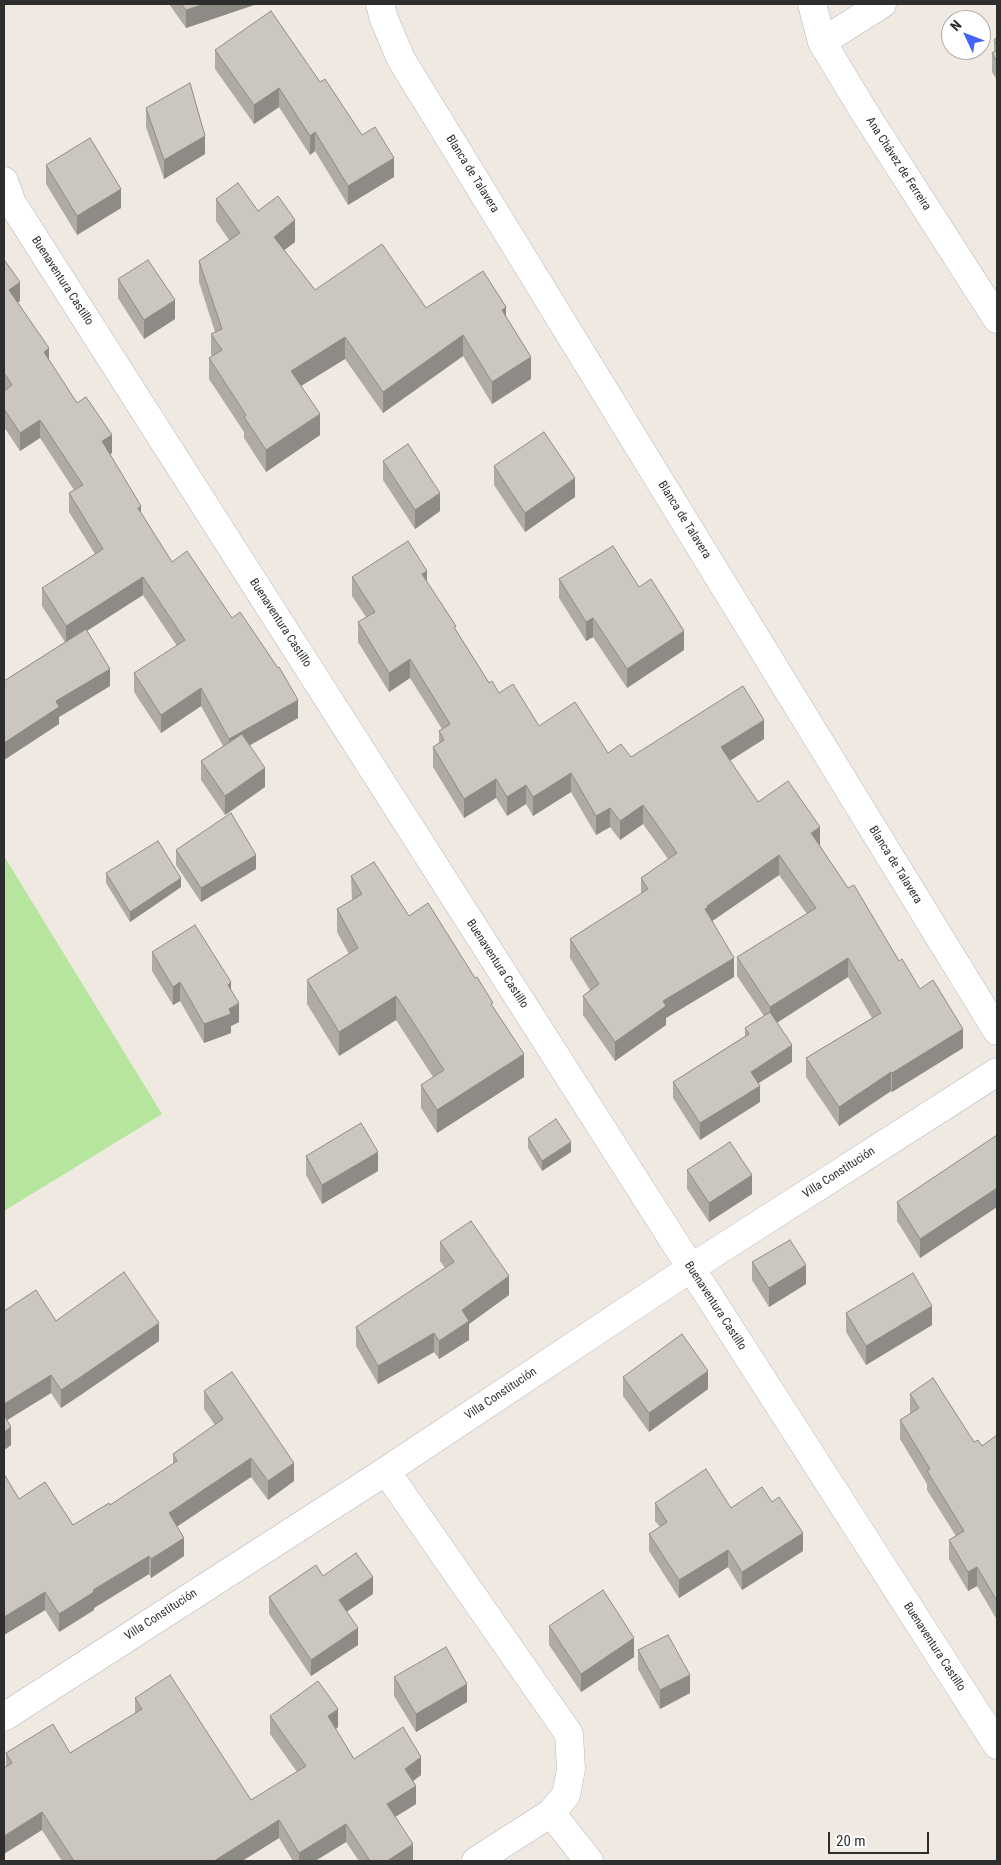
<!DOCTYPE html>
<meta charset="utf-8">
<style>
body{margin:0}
#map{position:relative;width:1001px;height:1865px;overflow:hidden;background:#efe9e1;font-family:"Roboto Condensed",sans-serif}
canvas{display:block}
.frame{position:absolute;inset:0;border:5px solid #2e2e2e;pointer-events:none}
.north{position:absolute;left:941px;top:10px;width:50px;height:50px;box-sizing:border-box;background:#fff;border:1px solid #ababab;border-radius:50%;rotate:313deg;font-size:14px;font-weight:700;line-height:20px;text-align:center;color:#2e2e2e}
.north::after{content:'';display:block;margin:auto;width:18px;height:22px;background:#4264fb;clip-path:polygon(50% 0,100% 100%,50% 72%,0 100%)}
.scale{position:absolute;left:828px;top:1832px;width:101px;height:22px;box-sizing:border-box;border:2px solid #2e2e2e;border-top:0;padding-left:6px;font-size:15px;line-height:18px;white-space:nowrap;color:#2e2e2e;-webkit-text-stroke:4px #fff;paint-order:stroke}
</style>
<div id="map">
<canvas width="1001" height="1865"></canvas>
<div class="frame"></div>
<div class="north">N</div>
<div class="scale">20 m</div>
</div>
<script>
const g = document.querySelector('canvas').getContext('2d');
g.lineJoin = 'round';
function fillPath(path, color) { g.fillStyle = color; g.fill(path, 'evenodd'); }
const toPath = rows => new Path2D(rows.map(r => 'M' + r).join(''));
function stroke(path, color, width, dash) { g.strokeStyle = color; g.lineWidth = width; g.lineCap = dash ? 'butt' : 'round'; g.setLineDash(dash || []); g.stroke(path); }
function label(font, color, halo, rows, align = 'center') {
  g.font = font + ' "Roboto Condensed",sans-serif'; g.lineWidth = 4; g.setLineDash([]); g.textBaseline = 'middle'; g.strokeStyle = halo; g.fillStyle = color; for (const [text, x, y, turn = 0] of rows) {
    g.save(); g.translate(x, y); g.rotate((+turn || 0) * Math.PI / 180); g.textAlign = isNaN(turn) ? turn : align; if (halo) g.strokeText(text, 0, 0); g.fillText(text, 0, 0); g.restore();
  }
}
fillPath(toPath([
 [4,856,162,1114,4,1211]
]), '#b6e59e');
const street = toPath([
 [380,4,384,19,401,59,997,1031],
 [812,4,822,42,863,110,997,319],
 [822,42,882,4],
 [4,181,12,203,691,1268,997,1745],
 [386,1471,569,1734,571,1769,566,1795,551,1813,589,1861],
 [4,1717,386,1471,691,1268,997,1072],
 [476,1861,551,1813]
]);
stroke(street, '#b4b7c1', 29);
stroke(street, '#fff', 28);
fillPath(toPath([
 [169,4,254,4,254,5,186,28],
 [997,37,997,80,992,72,992,53,994,52,994,40],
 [215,50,320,82,394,177,348,205,315,151,310,155,279,107,254,124,215,69],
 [146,108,205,154,164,179,146,127],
 [46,165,121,208,77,235,46,184],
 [216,199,258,211,295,242,284,250,315,290,426,308,506,317,531,379,492,404,463,356,383,413,345,359,301,386,320,435,266,472,244,438,244,432,209,379,209,358,212,356,211,355,211,334,215,332,199,282,199,261,229,240,216,221],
 [4,261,20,301,18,302,49,360,77,403,112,453,110,454,141,514,172,562,298,718,250,745,265,787,225,815,201,780,201,761,223,746,201,706,161,733,134,692,134,673,177,646,143,595,87,631,110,686,59,717,59,724,4,760,4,681,65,642,42,606,42,588,95,554,69,512,69,493,74,490,40,438,20,451,4,427],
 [118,279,175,319,144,339,118,298],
 [383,461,440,511,415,529,383,480],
 [494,466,575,497,525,532,494,485],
 [352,577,427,582,456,630,489,683,499,693,539,726,608,753,631,757,764,739,730,761,758,802,820,846,848,888,899,961,963,1048,892,1092,891,1091,839,1126,806,1077,806,1058,872,1018,848,977,777,1023,792,1062,758,1083,760,1102,700,1140,673,1098,673,1082,745,1036,745,1028,764,1016,737,976,737,957,807,914,779,875,712,921,734,977,666,1018,666,1025,615,1061,583,1015,583,996,590,990,570,958,570,939,641,894,641,878,668,859,643,824,620,840,610,827,596,835,571,792,533,816,526,804,507,816,496,798,464,818,433,767,433,747,439,744,439,731,442,729,410,678,389,692,358,642,358,622,366,617,352,596],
 [559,579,639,587,684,650,627,688,593,637,586,641,559,598],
 [176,850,256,869,201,902,176,865],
 [106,873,181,887,130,922,106,883],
 [351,876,409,916,493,1007,524,1077,437,1133,421,1108,421,1085,433,1077,396,1020,339,1056,307,1004,307,980,349,954,337,932,337,909,352,900],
 [152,952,231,990,239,1022,231,1026,231,1033,204,1043,180,1001,173,1005,152,971],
 [997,1135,997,1207,920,1258,897,1221,897,1202],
 [528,1138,571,1152,542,1171,528,1148],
 [306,1156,378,1171,322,1204,306,1175],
 [687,1170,752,1194,709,1222,687,1189],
 [440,1242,509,1295,469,1324,469,1340,439,1359,434,1352,378,1384,356,1346,356,1327,445,1268,440,1261],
 [752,1262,806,1284,769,1307,752,1280],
 [4,1311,56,1321,159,1341,82,1394,61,1408,51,1393,7,1420,11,1445,4,1450],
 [846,1313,932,1325,866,1365,846,1332],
 [623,1377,708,1389,649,1432,623,1396],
 [204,1391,294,1481,268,1500,251,1477,177,1526,184,1556,151,1578,149,1574,94,1608,94,1610,59,1632,45,1610,4,1635,4,1474,19,1499,73,1525,110,1505,173,1464,173,1454,215,1425,204,1409],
 [910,1394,974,1442,982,1446,997,1435,997,1620,977,1586,968,1591,949,1559,949,1540,956,1536,927,1490,927,1484,900,1439,900,1420,910,1414],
 [655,1503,731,1508,803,1551,742,1590,728,1567,679,1598,649,1551,649,1534,660,1527,655,1521],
 [323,1576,373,1594,347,1611,358,1645,311,1676,269,1614,269,1597],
 [549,1626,634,1657,581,1692,549,1645],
 [638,1650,690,1693,660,1709,638,1669],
 [394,1677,467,1702,416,1732,394,1696],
 [135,1698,251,1800,297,1772,270,1734,270,1716,338,1727,336,1729,354,1759,421,1775,413,1781,416,1804,395,1817,413,1861,359,1861,346,1842,315,1861,293,1861,279,1838,242,1861,62,1861,42,1830,6,1767,6,1753,70,1753,135,1714]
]), '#afaba4');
fillPath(toPath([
 [205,4,254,4,254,5,186,28,186,10],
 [279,88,279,107,254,124,254,105],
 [315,132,315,151,310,155,310,136],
 [205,136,205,154,164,179,164,160],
 [394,158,394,177,348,205,348,186],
 [121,189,121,208,77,235,77,216],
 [295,220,295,242,274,258,274,237],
 [20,282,20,301,9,308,9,290],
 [175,300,175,319,144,339,144,320],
 [506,307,506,329,502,310],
 [463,335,463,356,383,413,383,392],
 [345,337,345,359,291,392,291,371],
 [49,348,49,366,44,352],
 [531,357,531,379,492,404,492,382],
 [320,414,320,435,266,472,266,450],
 [40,420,40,438,20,451,20,433],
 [112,435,112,453,102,459,102,441],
 [575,478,575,497,525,532,525,513],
 [440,493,440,511,415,529,415,510],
 [141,506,141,524,138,508],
 [427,571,427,590,422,574],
 [143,577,143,595,66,644,66,626],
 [593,618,593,637,586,641,586,622],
 [684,631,684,650,627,688,627,669],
 [410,659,410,678,389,692,389,673],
 [110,669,110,686,59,717,59,724,4,760,4,743,56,701],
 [201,688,201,706,161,733,161,715],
 [298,700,298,718,229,757,229,739],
 [764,720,764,739,721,766,721,747],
 [265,768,265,787,225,815,225,796],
 [571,773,571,792,533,816,533,797],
 [496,779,496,798,464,818,464,799],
 [526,785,526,804,507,816,507,797],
 [643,805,643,824,620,840,620,821],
 [610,808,610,827,596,835,596,816],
 [820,827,820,846,811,833],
 [256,855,256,869,201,902,201,888],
 [779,855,779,875,708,924,705,909,707,906],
 [181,878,181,887,130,922,130,912],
 [734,958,734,977,666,1018,666,1025,615,1061,615,1042,663,1001],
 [848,958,848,977,770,1027,770,1007],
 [180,982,180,1001,173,1005,173,987],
 [231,982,231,1001,228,985],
 [396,996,396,1020,339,1056,339,1032],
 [239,1003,239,1022,231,1026,231,1033,204,1043,204,1024],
 [963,1029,963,1048,892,1092,892,1073],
 [792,1045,792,1062,751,1088,751,1072],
 [524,1054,524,1077,437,1133,437,1110],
 [891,1072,891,1091,839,1126,839,1107],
 [760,1086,760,1102,700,1140,700,1123],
 [571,1142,571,1152,542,1171,542,1161],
 [378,1152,378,1171,322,1204,322,1185],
 [752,1175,752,1194,709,1222,709,1203],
 [997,1188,997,1207,920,1258,920,1239],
 [806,1265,806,1284,769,1307,769,1288],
 [509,1276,509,1295,469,1324,469,1340,439,1359,439,1341,462,1310],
 [932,1306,932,1325,866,1365,866,1346],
 [159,1323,159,1341,82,1394,61,1408,61,1390],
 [434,1333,434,1352,378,1384,378,1366],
 [708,1371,708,1389,649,1432,649,1413],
 [51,1375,51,1393,4,1422,4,1404],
 [11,1427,11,1445,4,1450,4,1432],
 [251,1458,251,1477,169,1532,169,1513],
 [294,1463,294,1481,268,1500,268,1481],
 [803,1533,803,1551,742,1590,742,1572],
 [184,1538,184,1556,151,1578,151,1559],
 [728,1550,728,1567,679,1598,679,1580],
 [149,1556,149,1574,94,1608,94,1610,59,1632,59,1614,93,1590],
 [977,1567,977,1586,968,1591,968,1572],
 [373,1577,373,1594,339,1617,339,1600],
 [45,1592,45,1610,4,1635,4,1617],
 [358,1628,358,1645,311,1676,311,1660],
 [634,1638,634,1657,581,1692,581,1674],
 [690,1675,690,1693,660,1709,660,1690],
 [467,1684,467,1702,416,1732,416,1714],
 [338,1709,338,1727,328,1734,328,1716],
 [421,1757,421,1775,405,1787,405,1769],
 [416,1786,416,1804,387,1822,387,1804],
 [42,1812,42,1830,4,1854,4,1836],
 [279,1820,279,1838,242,1861,214,1861],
 [346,1824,346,1842,315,1861,299,1861,299,1853],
 [413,1844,413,1861,387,1861]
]), '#8e8b86');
const building = toPath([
 [181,4,205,4,186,10,181,4],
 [271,11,320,82,325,79,362,135,375,127,394,158,348,186,315,132,310,136,279,88,254,105,215,50,271,11],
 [997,37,997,45,994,40,997,37],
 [997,50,997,62,992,53,997,50],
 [190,83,205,136,164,160,146,108,190,83],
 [90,138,121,189,77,216,46,165,90,138],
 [238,183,258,211,278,196,295,220,274,237,315,290,382,244,426,308,483,271,506,307,502,310,531,357,492,382,463,335,383,392,345,337,291,371,320,414,266,450,244,417,246,415,209,358,222,350,211,334,222,329,199,261,240,233,216,199,238,183],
 [148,260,175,300,144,320,118,279,148,260],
 [4,261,5,261,20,282,9,290,49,348,44,352,77,403,86,397,112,435,102,441,141,506,138,508,172,562,187,551,232,618,240,612,278,668,279,667,298,700,229,739,201,688,161,715,134,673,185,640,143,577,66,626,42,588,103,549,69,493,83,485,40,420,20,433,4,409,4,391,12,385,4,373,4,261],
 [544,432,575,478,525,513,494,466,544,432],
 [408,444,440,493,415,510,383,461,408,444],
 [408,541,427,571,422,574,456,626,454,627,489,683,492,681,499,693,513,684,539,726,575,702,608,753,621,744,631,757,743,686,764,720,721,747,758,802,788,781,820,827,811,833,848,888,854,885,899,961,902,959,920,989,933,980,963,1029,892,1073,891,1072,839,1107,806,1058,881,1013,848,958,770,1007,737,957,816,908,779,855,707,906,708,907,705,909,734,958,663,1001,666,1006,615,1042,583,996,599,984,570,939,648,889,641,878,677,853,643,805,620,821,610,808,596,816,571,773,533,797,526,785,507,797,496,779,464,799,433,747,444,740,439,731,450,724,410,659,389,673,358,622,375,612,352,577,408,541],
 [613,546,639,587,651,579,684,631,627,669,593,618,586,622,559,579,613,546],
 [86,629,110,669,56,701,59,707,4,743,4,681,86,629],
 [242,734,265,768,225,796,201,761,242,734],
 [231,813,256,855,201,888,176,850,231,813],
 [158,841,181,878,130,912,106,873,158,841],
 [374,862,409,916,428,903,475,978,477,977,493,1003,491,1004,524,1054,437,1110,421,1085,444,1070,396,996,339,1032,307,980,358,948,337,909,362,894,351,876,374,862],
 [195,925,231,982,228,985,239,1003,229,1009,231,1014,204,1024,180,982,173,987,152,952,195,925],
 [770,1012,792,1045,751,1072,760,1086,700,1123,673,1082,749,1034,745,1028,770,1012],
 [556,1119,571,1142,542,1161,528,1138,556,1119],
 [361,1123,378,1152,322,1185,306,1156,361,1123],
 [997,1135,997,1188,920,1239,897,1202,997,1135],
 [730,1142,752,1175,709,1203,687,1170,730,1142],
 [471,1221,509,1276,462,1310,469,1321,439,1341,434,1333,378,1366,356,1327,454,1262,440,1242,471,1221],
 [790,1240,806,1265,769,1288,752,1262,790,1240],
 [124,1272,159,1323,82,1376,61,1390,51,1375,4,1404,4,1311,36,1290,56,1321,124,1272],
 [913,1273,932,1306,866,1346,846,1313,913,1273],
 [682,1334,708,1371,649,1413,623,1377,682,1334],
 [232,1372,294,1463,268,1481,251,1458,169,1513,184,1538,151,1559,149,1556,93,1590,94,1592,59,1614,45,1592,4,1617,4,1474,19,1499,45,1482,73,1525,109,1503,110,1505,177,1461,173,1454,223,1419,204,1391,232,1372],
 [933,1378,974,1442,978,1440,982,1446,997,1435,997,1601,977,1567,968,1572,949,1540,964,1531,927,1471,930,1469,900,1420,919,1408,910,1394,933,1378],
 [4,1415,11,1427,4,1432,4,1415],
 [706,1469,731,1508,762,1487,772,1502,779,1497,803,1533,742,1572,728,1550,679,1580,649,1534,667,1522,655,1503,706,1469],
 [356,1553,373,1577,339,1600,358,1628,311,1660,269,1597,316,1565,323,1576,356,1553],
 [603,1590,634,1638,581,1674,549,1626,603,1590],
 [668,1635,690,1675,660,1690,638,1650,668,1635],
 [446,1647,467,1684,416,1714,394,1677,446,1647],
 [170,1675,251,1800,306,1766,270,1716,318,1681,338,1709,328,1716,354,1759,403,1727,421,1757,405,1769,416,1786,387,1804,413,1844,387,1861,370,1861,346,1824,299,1853,279,1820,214,1861,74,1861,42,1812,4,1836,4,1768,12,1763,6,1753,53,1724,70,1753,142,1709,135,1698,170,1675]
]);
fillPath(building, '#cbc7bf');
stroke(building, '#8e8b86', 1);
label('12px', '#2e2e2e', '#fff', [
 ["Ana Chávez de Ferreira",898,164,57],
 ["Blanca de Talavera",472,174,58],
 ["Buenaventura Castillo",62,281,57],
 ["Blanca de Talavera",684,520,58],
 ["Buenaventura Castillo",280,623,57],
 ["Blanca de Talavera",895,865,58],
 ["Buenaventura Castillo",497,964,57],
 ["Villa Constitución",839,1173,-33],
 ["Buenaventura Castillo",715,1306,57],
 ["Villa Constitución",501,1394,-34],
 ["Villa Constitución",161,1615,-33],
 ["Buenaventura Castillo",934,1647,57]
]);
</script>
